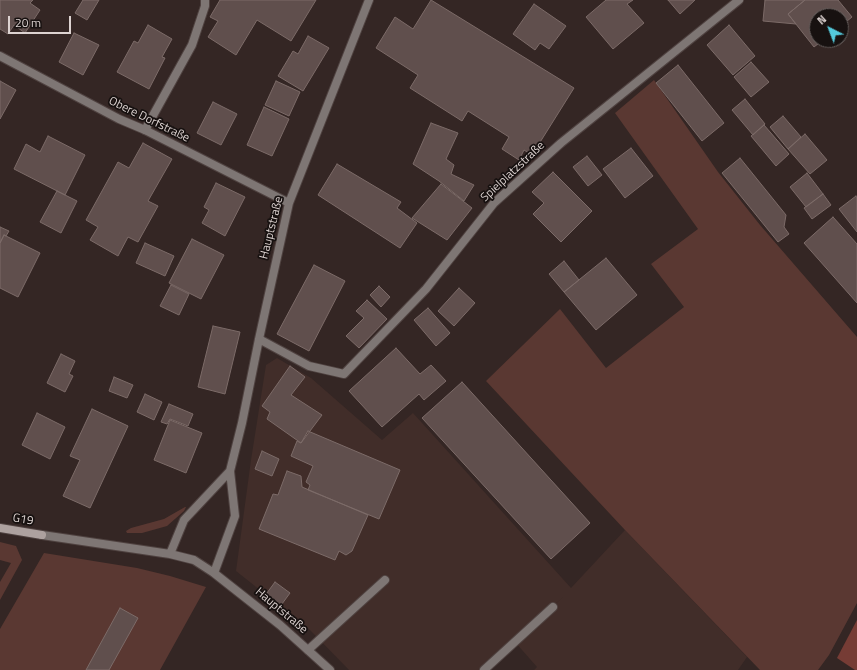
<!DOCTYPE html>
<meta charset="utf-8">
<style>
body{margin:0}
#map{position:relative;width:857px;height:670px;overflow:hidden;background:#342624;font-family:"Titillium Web",sans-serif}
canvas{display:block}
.north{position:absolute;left:809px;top:8px;width:40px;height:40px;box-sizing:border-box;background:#171110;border:1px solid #665f5d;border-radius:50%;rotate:318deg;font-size:11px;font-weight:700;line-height:16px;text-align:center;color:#ddd3d1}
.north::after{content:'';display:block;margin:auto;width:14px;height:18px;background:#54cadc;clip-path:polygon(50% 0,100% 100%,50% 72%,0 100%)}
.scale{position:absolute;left:8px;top:16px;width:63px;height:18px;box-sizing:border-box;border:2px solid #ddd3d1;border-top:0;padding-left:5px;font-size:12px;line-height:14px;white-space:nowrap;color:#ddd3d1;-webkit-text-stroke:3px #171110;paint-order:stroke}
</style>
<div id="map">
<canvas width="857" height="670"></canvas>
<div class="north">N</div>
<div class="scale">20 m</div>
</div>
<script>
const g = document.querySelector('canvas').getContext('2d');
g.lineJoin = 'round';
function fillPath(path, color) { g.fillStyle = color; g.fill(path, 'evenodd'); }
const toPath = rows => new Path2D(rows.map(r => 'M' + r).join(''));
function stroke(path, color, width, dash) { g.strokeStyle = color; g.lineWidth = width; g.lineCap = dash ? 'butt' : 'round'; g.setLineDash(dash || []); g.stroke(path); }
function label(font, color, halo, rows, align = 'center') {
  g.font = font + ' "Titillium Web",sans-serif'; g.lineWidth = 3.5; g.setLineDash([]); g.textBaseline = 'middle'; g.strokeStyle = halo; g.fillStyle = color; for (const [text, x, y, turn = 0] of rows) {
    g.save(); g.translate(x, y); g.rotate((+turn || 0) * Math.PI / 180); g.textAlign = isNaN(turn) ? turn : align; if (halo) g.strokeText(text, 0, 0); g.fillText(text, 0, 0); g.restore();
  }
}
fillPath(toPath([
 [277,358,311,378,382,440,413,413,571,588,625,530,747,657,738,670,534,670,537,667,515,642,563,597,482,670,349,670,309,629,236,571,251,460,266,365]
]), '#412d29');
fillPath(toPath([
 [654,80,718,172,760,225,857,337,857,603,829,655,818,670,760,670,625,530,486,381,560,309,606,368,684,307,651,264,698,229,615,113],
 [185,507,186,507,184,511,167,526,142,533,127,533,126,531,131,528,164,519],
 [0,542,16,546,22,560,0,600,0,582,11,563,0,560],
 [44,553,137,568,170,576,206,587,160,670,0,670,0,629]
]), '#5a3832');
fillPath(toPath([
 [857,620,857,670,855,670,837,658]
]), '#763c35');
const building = toPath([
 [0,0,33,0,30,3,40,10,25,33,14,25,8,34,0,29,0,0],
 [83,0,99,0,87,20,75,13,83,0],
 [220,0,316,0,291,41,257,20,236,55,208,37,218,21,210,17,220,0],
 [431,0,574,88,532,155,524,150,519,160,502,149,509,137,468,111,462,121,410,88,418,75,376,48,395,17,413,29,431,0],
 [606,0,633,0,627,4,644,23,613,49,586,17,606,0],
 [668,0,695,0,680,14,668,0],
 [765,0,805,0,788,14,796,24,763,21,765,0],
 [805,0,838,0,852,17,841,26,841,16,817,16,817,40,823,40,814,47,788,14,805,0],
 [534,4,566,26,549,49,540,43,535,50,513,34,534,4],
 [148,25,172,39,162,57,165,58,149,89,117,72,134,41,138,43,148,25],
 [729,25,755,56,733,75,707,45,729,25],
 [74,33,99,45,83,75,59,62,74,33],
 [308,36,329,48,303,91,278,76,293,51,298,54,308,36],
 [751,62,769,82,751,97,734,77,751,62],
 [678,65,724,123,702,141,656,83,678,65],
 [0,81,16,90,0,119,0,81],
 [276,81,300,92,289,116,265,105,276,81],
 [745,99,765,124,753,135,732,110,745,99],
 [213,102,237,114,221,145,197,133,213,102],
 [264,107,289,119,272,156,247,145,264,107],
 [783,116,801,137,788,149,770,127,783,116],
 [431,123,458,133,446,159,454,165,451,174,474,185,464,201,439,181,413,164,431,123],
 [764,125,789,154,776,166,751,136,764,125],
 [805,134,827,160,810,174,788,149,805,134],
 [48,136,85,155,65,195,14,169,26,144,40,152,48,136],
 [143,143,172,159,148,201,158,206,138,242,128,237,118,256,90,240,98,227,86,220,118,162,129,168,143,143],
 [631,148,653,176,625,198,603,169,631,148],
 [587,156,602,175,588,186,573,167,587,156],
 [740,158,786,215,784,227,789,234,778,242,722,173,740,158],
 [337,164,401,202,397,208,417,223,400,248,318,195,337,164],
 [553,172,592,211,561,242,533,214,544,203,532,192,553,172],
 [807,173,823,194,806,207,790,187,807,173],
 [216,183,245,197,225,236,202,223,209,210,204,207,216,183],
 [441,184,472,208,447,240,412,218,441,184],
 [57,191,77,201,61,233,40,222,57,191],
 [823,194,831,205,812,219,804,208,823,194],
 [856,196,857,198,857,232,839,209,856,196],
 [833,217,857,244,857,303,804,243,833,217],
 [0,227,9,231,6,236,4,235,0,243,0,227],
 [4,235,40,253,18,297,0,288,0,243,4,235],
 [192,239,224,255,201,299,169,283,192,239],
 [145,243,174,256,165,276,136,263,145,243],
 [606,258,637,295,596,330,564,292,606,258],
 [564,261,579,280,564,292,549,274,564,261],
 [314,265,345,281,309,351,277,334,314,265],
 [171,285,189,294,179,315,160,306,171,285],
 [379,286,390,297,381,307,370,295,379,286],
 [459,288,475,303,454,326,438,311,459,288],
 [367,300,387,319,359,348,346,336,364,318,356,311,367,300],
 [428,308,450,333,436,346,414,320,428,308],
 [213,326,240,332,225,394,198,387,213,326],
 [396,348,420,374,431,365,446,381,424,400,419,394,382,427,349,391,396,348],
 [61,354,75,361,69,374,73,376,65,392,47,383,61,354],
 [290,366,305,377,291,395,322,415,301,443,267,419,270,412,262,406,290,366],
 [114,377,133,385,127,398,109,391,114,377],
 [462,382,590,523,551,559,422,418,462,382],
 [145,394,162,402,154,420,137,412,145,394],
 [169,404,193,414,188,426,170,419,167,424,161,422,169,404],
 [92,409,128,426,90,508,63,496,80,460,70,456,92,409],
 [37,413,65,427,50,459,22,445,37,413],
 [170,420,202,433,186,473,154,460,170,420],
 [308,431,400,470,379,519,308,490,310,485,306,482,313,466,291,456,297,441,301,443,308,431],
 [262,451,279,459,272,476,255,469,262,451],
 [287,471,301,476,302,487,368,515,352,551,346,555,339,551,335,560,259,529,273,494,278,495,287,471],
 [275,582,290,593,279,608,264,597,275,582],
 [120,608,138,618,109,670,86,670,120,608]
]);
fillPath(building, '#604f4d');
stroke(building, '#7c6b68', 1);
const lane = toPath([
 [145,130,192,45,205,6,205,0],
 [308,650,385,580],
 [484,670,553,607]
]);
const street = toPath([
 [0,56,119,119,145,130,289,203],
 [259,339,309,366,344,374,426,289,494,203,561,143,739,0],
 [42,535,170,554,194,560,214,573,280,625,330,670],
 [170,554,184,520,230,471],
 [214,573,235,516,230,471,242,423,259,339,289,203,369,0]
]);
const secondary = toPath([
 [0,528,42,535]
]);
stroke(lane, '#4f4240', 10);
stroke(street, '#4f4240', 10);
stroke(secondary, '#4f4240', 10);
stroke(lane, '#7e7674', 8);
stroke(street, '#7e7674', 8);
stroke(secondary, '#ada19f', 8);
label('12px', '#ddd3d1', '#171110', [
 ["Obere Dorfstraße",149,120,26],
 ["Spielplatzstraße",513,172,-43],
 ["Hauptstraße",272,228,-76],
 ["G19",23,520,9],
 ["Hauptstraße",281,611,40]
]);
</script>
